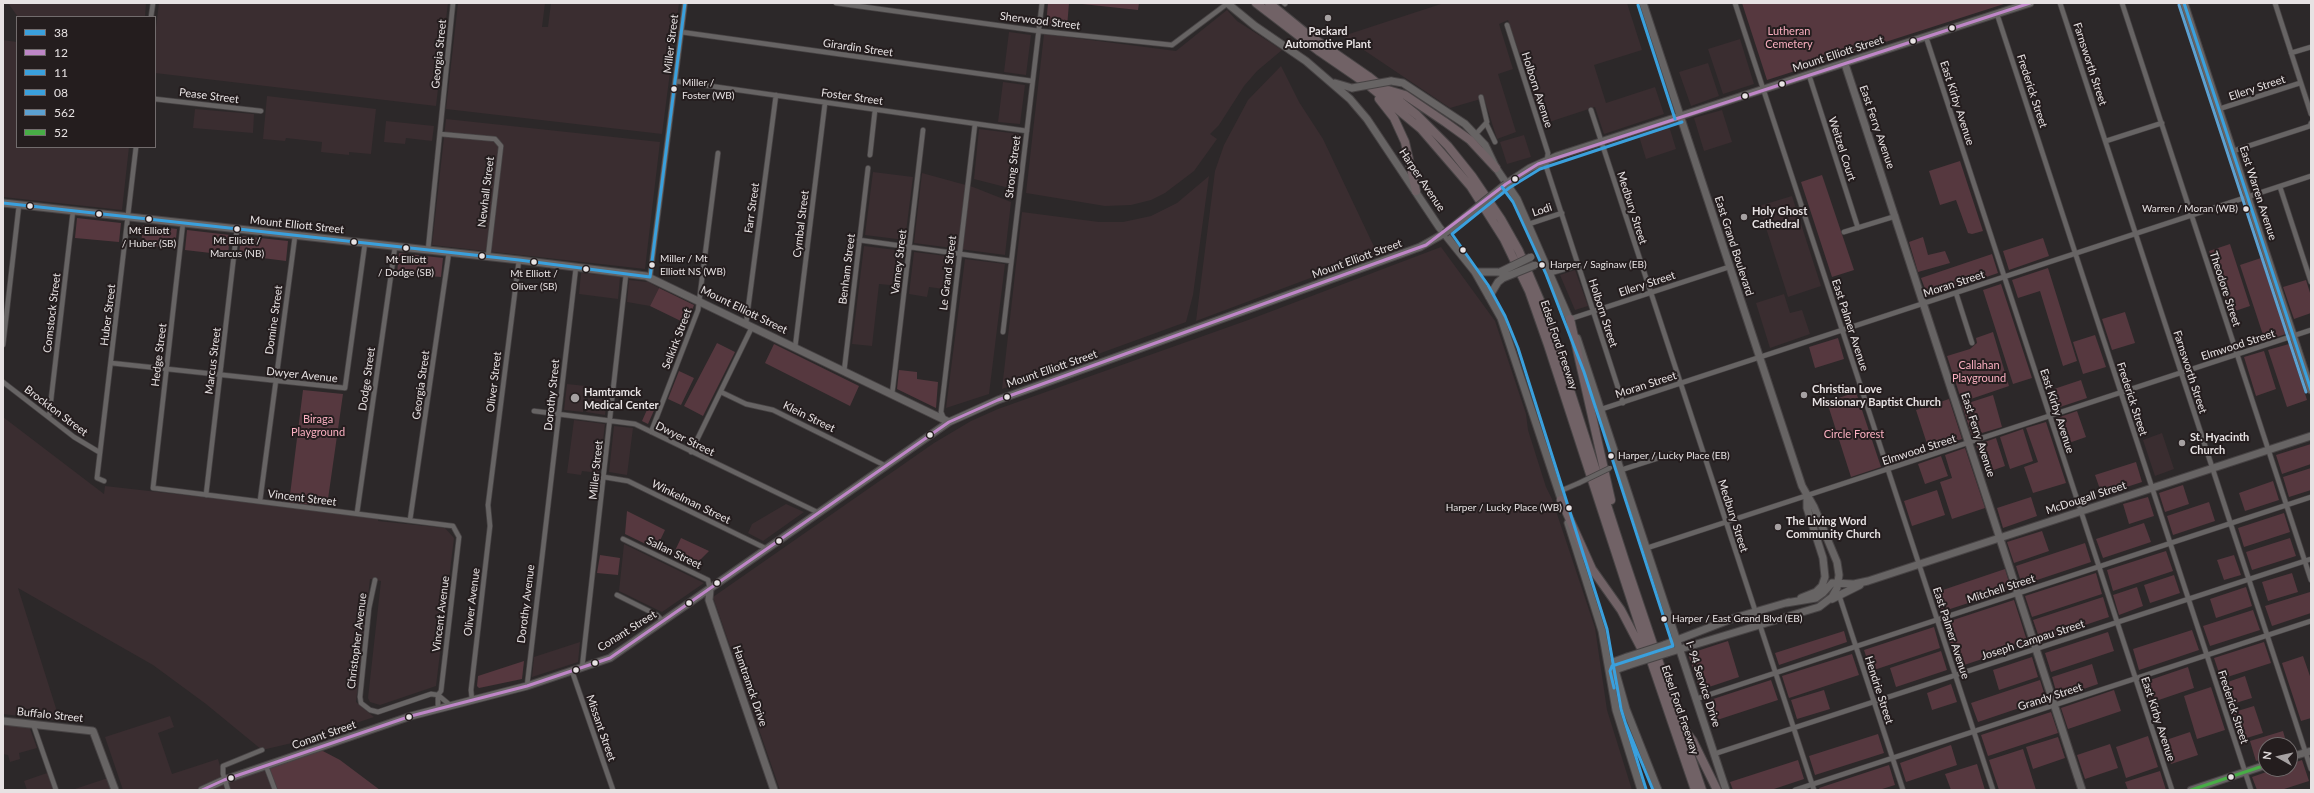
<!DOCTYPE html>
<style>
body{margin:0}
#map{position:relative;width:2314px;height:793px;overflow:hidden;background:#2c2829;font-family:Lato,sans-serif}
canvas{display:block}
.frame{position:absolute;inset:0;border:4px solid #e7e2e3;pointer-events:none}
.legend{position:absolute;left:16px;top:16px;width:140px;height:132px;box-sizing:border-box;background:#241d1e;border:1px solid #726c6d;margin:0;padding:5px 7px;list-style:none;font-size:12px;color:#e7e2e3}
.legend li{display:flex;align-items:center;gap:8px;height:20px}
.legend b{width:20px;border:1px solid #726c6d}
.north{position:absolute;left:2258px;top:737px;width:40px;height:40px;box-sizing:border-box;background:#241d1e;border:1px solid #726c6d;border-radius:50%;rotate:278deg;font-size:11px;font-weight:700;line-height:16px;text-align:center;color:#e7e2e3}
.north::after{content:'';display:block;margin:auto;width:14px;height:18px;background:#a6a1a2;clip-path:polygon(50% 0,100% 100%,50% 72%,0 100%)}
</style>
<div id="map">
<canvas width="2314" height="793"></canvas>
<div class="frame"></div>
<ul class="legend">
<li><b style="height:5px;background:#3aa0dd"></b>38</li>
<li><b style="height:5px;background:#be86c7"></b>12</li>
<li><b style="height:5px;background:#3aa0dd"></b>11</li>
<li><b style="height:5px;background:#3aa0dd"></b>08</li>
<li><b style="height:5px;background:#5ca1d2"></b>562</li>
<li><b style="height:5px;background:#48ad46"></b>52</li>
</ul>
<div class="north">N</div>
</div>
<script>
const g = document.querySelector('canvas').getContext('2d');
g.lineJoin = 'round';
function fillPath(path, color) { g.fillStyle = color; g.fill(path, 'evenodd'); }
const toPath = rows => new Path2D(rows.map(r => 'M' + r).join(''));
function stroke(path, color, width, dash) { g.strokeStyle = color; g.lineWidth = width; g.lineCap = dash ? 'butt' : 'round'; g.setLineDash(dash || []); g.stroke(path); }
function label(font, color, halo, rows, align = 'center') {
  g.font = font + ' Lato,sans-serif'; g.lineWidth = 4; g.setLineDash([]); g.textBaseline = 'middle'; g.strokeStyle = halo; g.fillStyle = color; for (const [text, x, y, turn = 0] of rows) {
    g.save(); g.translate(x, y); g.rotate((+turn || 0) * Math.PI / 180); g.textAlign = isNaN(turn) ? turn : align; if (halo) g.strokeText(text, 0, 0); g.fillText(text, 0, 0); g.restore();
  }
}
fillPath(toPath([
 [8,3,146,3,145,17,18,17],
 [159,3,448,3,436,106,155,73,155,35],
 [458,3,545,3,542,27,548,27,551,3,679,3,662,134,446,109],
 [1444,3,1627,3,1642,50,1594,65,1606,103,1655,87,1664,114,1604,134,1595,107,1543,124,1508,20,1499,24,1513,69,1498,74,1516,132,1497,139,1484,98,1450,108,1343,36],
 [1227,10,1237,21,1282,50,1257,71,1244,86,1219,125,1210,134,1217,139,1194,171,1165,193,1151,200,1131,205,1105,206,1026,193,1044,34,1176,51],
 [1009,32,1031,35,1026,75,1004,72],
 [1740,39,1754,84,1723,94,1708,49],
 [3,40,17,42,17,147,129,147,122,210,3,197],
 [1708,63,1719,96,1691,106,1679,72],
 [1281,66,1299,102,1323,139,1377,253,1196,321,1215,171,1224,145,1248,100],
 [1003,82,1025,85,1020,124,998,122],
 [267,96,376,109,371,154,349,152,349,155,321,152,322,142,286,138,285,141,263,139],
 [195,109,254,114,253,133,193,128],
 [1722,110,1732,142,1704,151,1694,118],
 [446,119,660,142,645,269,432,245],
 [386,121,434,126,432,141,406,138,405,144,384,142],
 [1669,126,1676,149,1646,159,1639,136],
 [979,129,1019,134,1013,189,974,179],
 [1524,135,1531,157,1507,164,1500,142],
 [873,172,913,177,905,240,865,235],
 [922,173,973,187,1011,202,1005,255,914,243],
 [1209,176,1193,295,1186,322,1002,389,1022,212,1099,222,1123,222,1151,216,1177,203],
 [1792,196,1821,286,1788,297,1759,206],
 [864,246,904,251,900,286,879,284,872,346,852,344],
 [1441,247,1495,321,1526,414,1528,430,1546,487,1552,499,1595,628,1607,710,1632,790,780,790,713,597,934,443,971,421,998,409,1251,319],
 [914,252,955,257,951,290,929,287,927,297,909,294],
 [965,259,1005,264,989,394,946,408],
 [1575,270,1588,306,1575,310,1560,275],
 [581,273,620,277,618,299,579,294],
 [629,280,648,282,659,288,650,306,627,302],
 [1784,294,1790,313,1802,310,1810,334,1770,348,1756,303],
 [567,384,586,386,583,412,564,410],
 [588,398,607,400,605,415,586,412],
 [3,417,104,494,105,486,378,517,378,521,445,528,454,538,436,686,380,705,370,702,368,698,381,581,370,579,356,702,374,717,305,740,262,750,206,704,153,665,18,588,60,721,3,714],
 [574,420,605,424,599,473,582,471,581,475,567,473],
 [614,426,633,428,627,475,609,472],
 [2162,433,2174,469,2155,476,2143,440],
 [786,504,804,512,763,541,748,533,752,524],
 [624,544,704,583,662,612,619,591],
 [580,642,578,662,532,677,534,657],
 [170,716,174,727,158,733,172,774,218,759,224,780,266,766,275,790,123,790,105,737],
 [3,724,29,726,37,748,19,753,20,759,10,762,8,755,3,754],
 [50,772,56,790,27,790,24,781],
 [111,777,115,790,72,790]
]), '#3a2d30');
fillPath(toPath([
 [1048,3,1069,3,1067,27,1046,25],
 [1073,3,1139,3,1138,10],
 [1742,3,2007,3,1767,80],
 [1960,161,1983,231,1972,234,1968,233,1956,200,1940,205,1929,171],
 [1822,175,1854,270,1832,277,1801,182],
 [77,218,121,223,119,242,75,238],
 [143,225,177,229,175,248,141,245],
 [187,230,230,235,228,255,185,250],
 [241,236,288,241,286,261,239,255],
 [1923,237,1928,255,1945,251,1950,263,1918,272,1909,242],
 [2043,238,2049,256,2009,270,2003,251],
 [2230,244,2250,306,2229,313,2209,251],
 [399,253,443,258,441,277,397,273],
 [1992,254,1998,273,1928,297,1921,278],
 [2261,258,2286,334,2265,341,2240,265],
 [2048,268,2077,361,2063,366,2040,291,2018,298,2012,280],
 [2306,280,2311,296,2311,313,2294,319,2283,287],
 [2001,284,2032,378,2013,384,1983,290],
 [659,288,694,305,687,324,650,306],
 [2125,312,2135,343,2112,350,2102,319],
 [1993,332,2009,386,1962,402,1947,356,1970,349,1977,343,1976,338],
 [2095,335,2106,367,2083,374,2073,342],
 [1838,338,1844,359,1815,368,1809,347],
 [717,343,735,352,703,416,684,406],
 [774,344,859,386,850,406,765,363],
 [2289,344,2307,400,2287,407,2268,350],
 [2264,351,2276,389,2256,396,2244,357],
 [899,370,917,372,917,379,938,382,936,408,897,389],
 [679,371,694,378,681,405,668,399],
 [2081,380,2087,398,2054,409,2048,391],
 [303,390,343,394,327,506,289,503],
 [1856,392,1881,467,1851,477,1827,402],
 [1993,395,2002,427,1972,436,1962,405],
 [1949,399,1962,439,1929,450,1916,410],
 [650,403,656,406,648,424,642,421],
 [2077,411,2086,437,2066,444,2057,418],
 [2046,422,2066,483,2033,493,2024,467,2038,462,2026,428],
 [2023,429,2033,461,2010,469,2000,437],
 [1996,438,2005,466,1985,473,1976,445],
 [2311,444,2311,464,2282,474,2276,455],
 [1965,448,1985,508,1952,519,1940,482,1952,478,1945,455],
 [1941,456,1948,476,1925,484,1918,464],
 [2136,462,2142,482,2102,495,2095,475],
 [2311,468,2311,490,2289,497,2283,477],
 [2273,481,2279,500,2245,511,2239,493],
 [2183,485,2189,504,2165,512,2159,493],
 [1937,490,1945,515,1912,526,1904,501],
 [2031,497,2037,516,2003,528,1997,508],
 [2148,497,2154,516,2129,524,2123,504],
 [2209,502,2215,521,2173,535,2167,516],
 [627,511,665,530,656,549,625,534],
 [2284,513,2290,532,2244,547,2238,528],
 [2144,523,2151,542,2103,558,2096,539],
 [2042,531,2049,551,2014,563,2007,542],
 [681,538,709,551,700,560,697,569,672,557],
 [2290,538,2296,556,2252,570,2246,552],
 [2085,543,2091,562,2022,585,2016,566],
 [2166,551,2173,571,2113,591,2107,570],
 [600,555,620,558,618,575,597,573],
 [2234,555,2241,575,2224,580,2217,560],
 [2005,569,2011,589,1941,612,1934,593],
 [2096,573,2102,594,2032,617,2025,596],
 [2292,573,2298,592,2268,601,2262,582],
 [2174,575,2180,593,2150,603,2144,585],
 [2137,587,2143,606,2119,615,2113,595],
 [2246,587,2252,606,2216,618,2210,599],
 [2310,592,2311,613,2272,626,2265,606],
 [2103,597,2109,617,2040,640,2033,620],
 [2014,600,2028,644,1958,667,1944,623],
 [2253,610,2260,630,2210,646,2203,626],
 [1934,627,1940,648,1871,671,1864,650],
 [2192,630,2199,650,2139,670,2133,649],
 [1844,631,1847,642,1779,665,1775,653],
 [2108,632,2114,651,2051,672,2045,653],
 [1728,641,1739,677,1700,690,1688,654],
 [2264,642,2271,663,2221,679,2214,658],
 [1941,651,1947,670,1896,687,1890,668],
 [1852,654,1859,675,1789,698,1782,676],
 [2303,656,2311,679,2311,718,2301,721,2282,663],
 [2032,657,2038,677,1999,690,1993,670],
 [524,661,522,679,479,688,477,686,478,676],
 [2092,664,2098,684,2058,698,2052,677],
 [2188,667,2194,688,2150,703,2144,682],
 [2245,676,2252,698,2229,705,2222,684],
 [1771,680,1778,700,1711,722,1704,702],
 [2040,680,2046,699,1978,722,1971,703],
 [1951,684,1957,702,1932,710,1927,693],
 [2211,687,2225,730,2197,739,2184,696],
 [1824,690,1830,709,1797,719,1791,700],
 [2114,690,2121,711,2068,729,2061,708],
 [2254,706,2263,733,2240,740,2231,713],
 [2051,712,2058,733,1988,756,1981,735],
 [2283,731,2287,745,2266,745,2266,758,2256,761,2250,741],
 [2190,732,2198,755,2171,764,2163,741],
 [1878,734,1884,753,1815,775,1809,756],
 [2148,736,2158,767,2126,778,2116,747],
 [2058,737,2065,758,2033,769,2026,747],
 [2110,744,2118,768,2085,779,2077,755],
 [1951,745,1957,765,1906,782,1900,763],
 [319,749,340,760,380,790,275,790,266,766],
 [2023,749,2036,790,1999,790,1989,760],
 [1798,760,1804,779,1771,790,1733,790,1730,782],
 [2302,760,2309,781,2281,790,2257,790,2252,777,2275,769,2290,769,2290,764],
 [1977,764,1985,790,1951,790,1945,774],
 [1889,765,1895,785,1879,790,1820,790,1819,788],
 [2160,771,2166,790,2128,790,2125,782]
]), '#56383f');
const street = toPath([
 [836,3,1039,31,1172,45,1228,3],
 [1284,3,1285,4],
 [1735,3,1993,790],
 [2060,3,2311,769],
 [2122,3,2311,580],
 [2275,3,2311,114],
 [1997,14,2251,790],
 [151,17,153,3],
 [1507,25,1548,153,1546,166,1623,403],
 [681,32,1032,81],
 [1926,37,2172,790],
 [2291,53,2311,47],
 [1809,75,1858,228],
 [675,81,1027,131],
 [155,99,261,111],
 [2219,109,2300,83],
 [1591,110,1814,790],
 [1486,123,1495,142],
 [440,134,495,139,501,146,488,257],
 [1476,134,1487,122,1481,97],
 [2106,141,2162,123],
 [2233,151,2310,126,2311,123],
 [870,155,875,110],
 [2280,187,2311,282],
 [183,223,153,488,453,526,459,537,441,691,438,695,438,708],
 [1529,224,1562,213],
 [1844,232,1896,216],
 [859,240,1011,261],
 [428,250,453,3],
 [1551,273,1578,265],
 [650,277,685,3],
 [1956,293,1972,343],
 [1570,319,1729,267],
 [746,324,776,95],
 [1003,332,1042,3],
 [3,345,19,205],
 [795,348,825,103],
 [111,363,345,388,365,243],
 [844,372,868,168],
 [3,382,74,437,99,452],
 [721,392,746,404,773,410,886,466],
 [892,395,923,130],
 [1602,409,2311,176],
 [534,411,635,424,819,513],
 [49,417,73,211],
 [944,419,941,412,975,124],
 [651,432,698,310,718,153],
 [691,452,752,327],
 [1621,470,1671,454],
 [604,477,628,481,767,549],
 [104,481,97,478,136,147],
 [1558,492,1579,483],
 [206,495,237,229],
 [260,501,295,236],
 [357,513,395,247],
 [410,520,449,252],
 [623,539,708,580,710,589],
 [1647,548,2311,330],
 [375,580,369,608,360,697,361,703,370,710,378,712,431,694,438,695,450,705],
 [617,595,657,615,664,622],
 [1839,595,1903,790],
 [582,668,626,274],
 [572,671,613,790],
 [527,686,576,267],
 [1696,699,2311,497],
 [472,700,471,690,490,526,488,505,519,260],
 [33,724,56,790],
 [1714,754,2311,559],
 [266,766,275,790],
 [228,790,223,774,223,766,262,750],
 [1795,790,2311,621]
]);
const secondary = toPath([
 [1227,3,1255,26,1306,61,1350,99,1367,119,1439,227,1475,272,1501,318,1563,505],
 [1643,3,1802,486,1814,507,1837,562,1839,575,1837,588,1832,597,1819,607,1667,653],
 [2184,3,2311,390],
 [1845,64,2082,790],
 [1391,81,1403,83,1465,124,1485,145,1496,168,1517,199,1571,323],
 [1335,83,1352,88],
 [1506,184,1530,168,1557,156,2030,3],
 [3,203,519,260,646,276,949,422],
 [1475,272,1500,272],
 [1489,297,1498,282,1503,278],
 [1577,338,1726,790],
 [1568,523,1602,631,1616,710,1641,790],
 [710,589,709,600,774,790],
 [1801,598,1816,592,1822,586,1825,577,1823,558,1807,508,1807,496],
 [1832,599,1860,585],
 [1786,603,1816,598,1823,593,1832,583,1854,584,1868,581,2311,436],
 [1664,645,1734,618,1789,602],
 [1608,664,1627,657],
 [1615,670,1626,709,1658,790],
 [1612,671,1629,665],
 [3,721,93,731,115,790],
 [2290,757,2311,751],
 [202,790,224,780,411,716,527,686,610,658,949,422,998,400,1420,247,1445,233],
 [2191,790,2266,765]
]);
const highway = toPath([
 [1256,3,1320,52,1368,85,1421,129,1471,187,1504,239,1529,291,1548,345,1648,652,1695,790],
 [1269,3,1306,33,1368,76,1417,115,1448,146,1472,176,1501,219,1519,251,1545,312,1625,561,1702,790],
 [1388,90,1405,95,1445,122,1470,140,1496,168],
 [1379,99,1394,118,1405,142,1416,191],
 [1570,319,1611,500],
 [1561,500,1592,569,1621,610,1643,652],
 [1684,729,1693,741,1717,790]
]);
stroke(street, '#474344', 6);
stroke(secondary, '#474344', 9);
stroke(highway, '#474344', 10);
stroke(street, '#676464', 4.5);
stroke(secondary, '#676464', 7);
stroke(highway, '#716266', 8);
const streetBridge = toPath([
 [1579,483,1610,468]
]);
const secondaryBridge = toPath([
 [1352,88,1391,81],
 [1445,233,1506,184],
 [1500,272,1531,257],
 [1503,278,1535,265],
 [1627,657,1664,645],
 [1629,665,1667,653]
]);
stroke(streetBridge, '#474344', 6, []);
stroke(secondaryBridge, '#474344', 9, []);
stroke(streetBridge, '#676464', 4.5);
stroke(secondaryBridge, '#676464', 7);
stroke(toPath([
 [3,203,519,260,650,277],
 [650,277,685,3]
]), '#3aa0dd', 3);
stroke(toPath([
 [202,790,224,780,411,716,527,686,610,658,949,422,998,400,1426,245,1506,184,1538,164,2030,3]
]), '#be86c7', 3);
stroke(toPath([
 [1638,5,1675,119],
 [1502,187,1513,202,1546,274,1584,372,1673,646,1612,666,1610,671,1614,688],
 [1625,722,1653,790],
 [1646,789,1621,709,1607,629,1518,348,1505,316,1488,285,1452,234,1509,188,1540,169,1682,122]
]), '#3aa0dd', 3);
stroke(toPath([
 [2184,3,2311,390]
]), '#3aa0dd', 3);
stroke(toPath([
 [2179,5,2306,392]
]), '#5ca1d2', 3);
stroke(toPath([
 [2191,790,2266,765]
]), '#48ad46', 3);
for (const [x, y, r, color] of [
 [1328,18,4,"#a6a1a2"],
 [1952,28,3.5,"#e7e2e3"],
 [1913,41,3.5,"#e7e2e3"],
 [1782,84,3.5,"#e7e2e3"],
 [674,89,3.5,"#e7e2e3"],
 [1745,96,3.5,"#e7e2e3"],
 [1515,179,3.5,"#e7e2e3"],
 [30,206,3.5,"#e7e2e3"],
 [2246,209,3.5,"#e7e2e3"],
 [99,214,3.5,"#e7e2e3"],
 [1744,217,4,"#a6a1a2"],
 [149,219,3.5,"#e7e2e3"],
 [237,229,3.5,"#e7e2e3"],
 [354,242,3.5,"#e7e2e3"],
 [406,248,3.5,"#e7e2e3"],
 [1463,250,3.5,"#e7e2e3"],
 [482,256,3.5,"#e7e2e3"],
 [534,262,3.5,"#e7e2e3"],
 [652,265,3.5,"#e7e2e3"],
 [1542,265,3.5,"#e7e2e3"],
 [586,269,3.5,"#e7e2e3"],
 [1804,395,4,"#a6a1a2"],
 [1007,397,3.5,"#e7e2e3"],
 [575,398,5,"#a6a1a2"],
 [930,435,3.5,"#e7e2e3"],
 [2182,443,4,"#a6a1a2"],
 [1611,456,3.5,"#e7e2e3"],
 [1569,508,3.5,"#e7e2e3"],
 [1778,527,4,"#a6a1a2"],
 [779,541,3.5,"#e7e2e3"],
 [717,583,3.5,"#e7e2e3"],
 [689,603,3.5,"#e7e2e3"],
 [1664,619,3.5,"#e7e2e3"],
 [595,663,3.5,"#e7e2e3"],
 [576,670,3.5,"#e7e2e3"],
 [409,717,3.5,"#e7e2e3"],
 [2231,777,3.5,"#e7e2e3"],
 [231,778,3.5,"#e7e2e3"]
]) { const dot = new Path2D(); dot.arc(x, y, r, 0, 2 * Math.PI); g.fillStyle = color; g.fill(dot); stroke(dot, '#241d1e', 1.5); }
label('10px', '#e7e2e3', '#241d1e', [
 ["Miller /",682,83],
 ["Foster (WB)",682,96],
 ["Warren / Moran (WB)",2238,209,"right"],
 ["Mt Elliott",149,231,"center"],
 ["/ Huber (SB)",149,244,"center"],
 ["Mt Elliott /",237,241,"center"],
 ["Marcus (NB)",237,254,"center"],
 ["Miller / Mt",660,259],
 ["Elliott NS (WB)",660,272],
 ["Mt Elliott",406,260,"center"],
 ["/ Dodge (SB)",406,273,"center"],
 ["Harper / Saginaw (EB)",1550,265],
 ["Mt Elliott /",534,274,"center"],
 ["Oliver (SB)",534,287,"center"],
 ["Harper / Lucky Place (EB)",1618,456],
 ["Harper / Lucky Place (WB)",1562,508,"right"],
 ["Harper / East Grand Blvd (EB)",1672,619]
], 'left');
label('11px', '#e7e2e3', '#241d1e', [
 ["Sherwood Street",1040,21,7],
 ["Miller Street",671,44,-83],
 ["Girardin Street",858,48,8],
 ["Georgia Street",439,54,-84],
 ["Mount Elliott Street",1838,54,-18],
 ["Farnsworth Street",2090,64,72],
 ["Ellery Street",2257,88,-18],
 ["Holborn Avenue",1537,90,72],
 ["Frederick Street",2032,91,72],
 ["Pease Street",209,96,7],
 ["Foster Street",852,97,8],
 ["East Kirby Avenue",1957,103,72],
 ["East Ferry Avenue",1877,127,71],
 ["Weitzel Court",1842,149,72],
 ["Strong Street",1013,167,-83],
 ["Harper Avenue",1422,180,56],
 ["Newhall Street",486,192,-83],
 ["East Warren Avenue",2258,193,72],
 ["Farr Street",752,208,-82],
 ["Medbury Street",1632,208,72],
 ["Lodi",1542,210,-18],
 ["Cymbal Street",801,224,-83],
 ["Mount Elliott Street",297,225,6],
 ["East Grand Boulevard",1734,246,72],
 ["Mount Elliott Street",1357,259,-20],
 ["Varney Street",899,262,-83],
 ["Benham Street",847,269,-83],
 ["Le Grand Street",948,273,-83],
 ["Ellery Street",1647,284,-18],
 ["Moran Street",1954,284,-18],
 ["Theodore Street",2225,289,72],
 ["Mount Elliott Street",744,310,26],
 ["Comstock Street",52,313,-83],
 ["Holborn Street",1603,313,72],
 ["Huber Street",108,315,-83],
 ["Domine Street",274,320,-82],
 ["East Palmer Avenue",1850,325,72],
 ["Selkirk Street",677,339,-69],
 ["Edsel Ford Freeway",1559,345,71],
 ["Elmwood Street",2238,345,-18],
 ["Hedge Street",159,355,-83],
 ["Marcus Street",213,361,-83],
 ["Mount Elliott Street",1052,369,-19],
 ["Farnsworth Street",2190,372,72],
 ["Dwyer Avenue",302,375,6],
 ["Dodge Street",367,379,-82],
 ["Oliver Street",494,382,-83],
 ["Georgia Street",421,385,-82],
 ["Moran Street",1646,385,-18],
 ["Dorothy Street",552,395,-84],
 ["Frederick Street",2132,399,72],
 ["Brockton Street",56,411,37],
 ["East Kirby Avenue",2057,411,72],
 ["Klein Street",809,417,26],
 ["East Ferry Avenue",1978,435,72],
 ["Dwyer Street",685,439,26],
 ["Elmwood Street",1919,450,-18],
 ["Miller Street",596,470,-84],
 ["Vincent Street",302,498,7],
 ["McDougall Street",2086,498,-18],
 ["Winkelman Street",691,502,26],
 ["Medbury Street",1733,516,72],
 ["Sallan Street",674,553,26],
 ["Mitchell Street",2001,589,-18],
 ["Oliver Avenue",472,602,-83],
 ["Dorothy Avenue",526,604,-83],
 ["Vincent Avenue",441,614,-83],
 ["Conant Street",627,631,-32],
 ["East Palmer Avenue",1951,633,72],
 ["Joseph Campau Street",2033,640,-18],
 ["Christopher Avenue",357,641,-83],
 ["I- 94 Service Drive",1703,684,72],
 ["Hamtramck Drive",750,686,71],
 ["Hendrie Street",1879,690,72],
 ["Grandy Street",2050,697,-18],
 ["Frederick Street",2233,707,72],
 ["Edsel Ford Freeway",1680,710,71],
 ["Buffalo Street",50,715,6],
 ["East Kirby Avenue",2158,719,72],
 ["Missant Street",601,728,71],
 ["Conant Street",324,735,-19]
]);
label('bold 11px', '#e7e2e3', '#241d1e', [
 ["Packard",1328,31,"center"],
 ["Automotive Plant",1328,44,"center"],
 ["Holy Ghost",1752,211],
 ["Cathedral",1752,224],
 ["Christian Love",1812,389],
 ["Missionary Baptist Church",1812,402],
 ["Hamtramck",584,392],
 ["Medical Center",584,405],
 ["St. Hyacinth",2190,437],
 ["Church",2190,450],
 ["The Living Word",1786,521],
 ["Community Church",1786,534]
], 'left');
label('11px', '#fbb0c1', '#241d1e', [
 ["Lutheran",1789,31],
 ["Cemetery",1789,44],
 ["Callahan",1979,365],
 ["Playground",1979,378],
 ["Biraga",318,419],
 ["Playground",318,432],
 ["Circle Forest",1854,434]
]);
</script>
